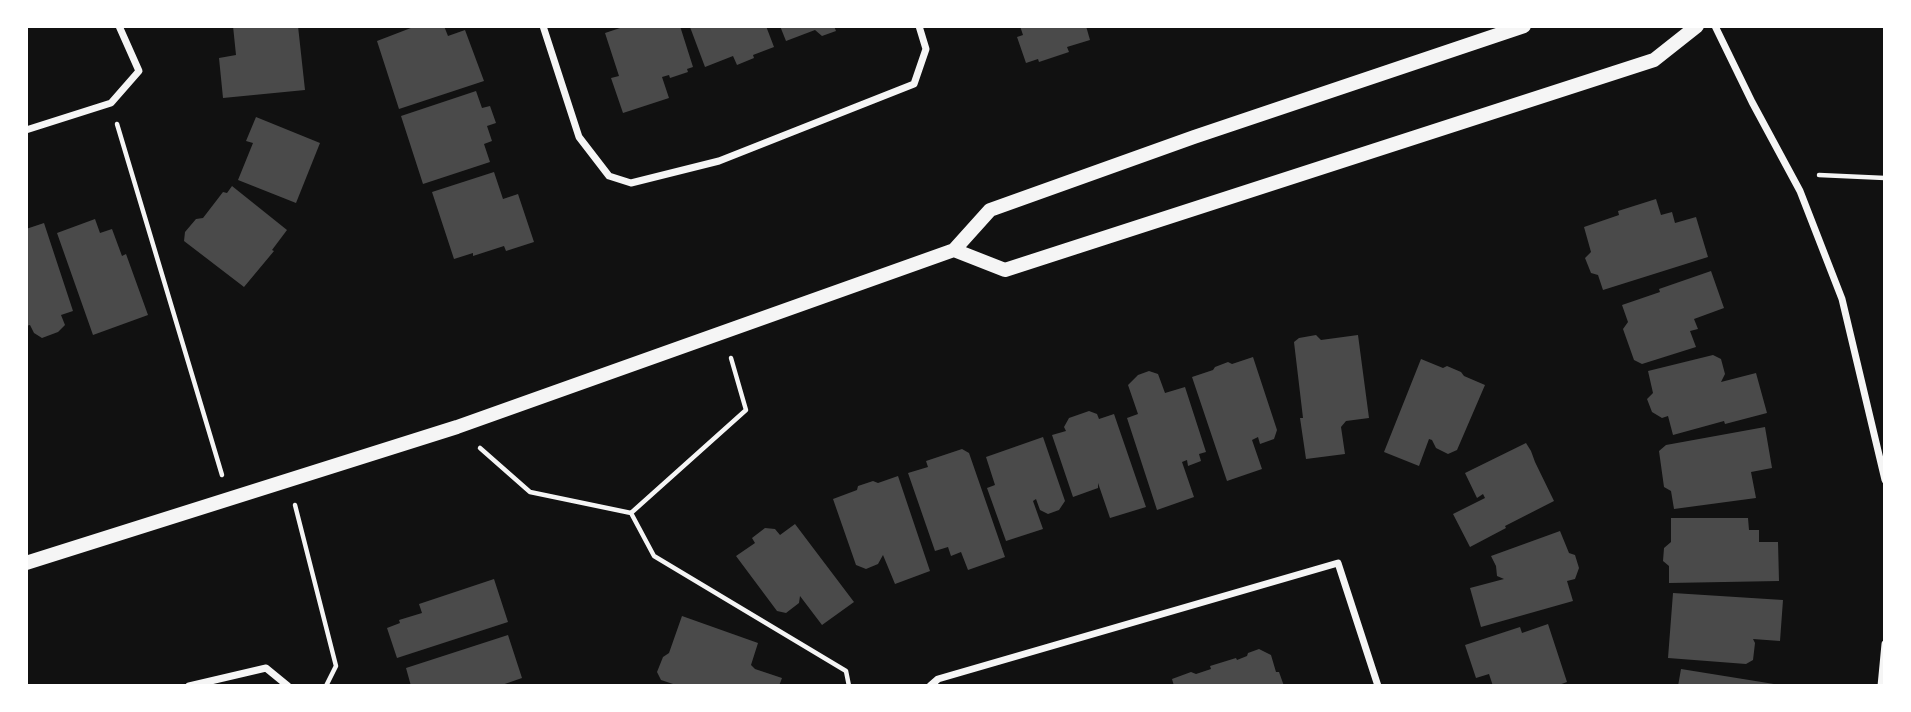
<!DOCTYPE html>
<style>
body{margin:0}
#map{position:relative;width:1911px;height:712px;overflow:hidden;background:#111;font-family:Jost,sans-serif}
canvas{display:block}
.frame{position:absolute;inset:0;border:28px solid #fff;pointer-events:none}
</style>
<div id="map">
<canvas width="1911" height="712"></canvas>
<div class="frame"></div>
</div>
<script>
const g = document.querySelector('canvas').getContext('2d');
g.lineJoin = 'round';
function fillPath(path, color) { g.fillStyle = color; g.fill(path, 'evenodd'); }
const toPath = rows => new Path2D(rows.map(r => 'M' + r).join(''));
function stroke(path, color, width, dash) { g.strokeStyle = color; g.lineWidth = width; g.lineCap = dash ? 'butt' : 'round'; g.setLineDash(dash || []); g.stroke(path); }
fillPath(toPath([
 [233,26,298,26,305,90,223,98,219,58,236,55],
 [416,26,444,26,448,36,465,30,484,81,399,109,377,41],
 [626,26,680,26,693,67,687,69,688,72,670,78,669,75,662,77,669,98,623,113,611,78,619,76,605,33],
 [692,26,766,26,774,47,753,55,754,58,737,65,733,56,705,67,690,27],
 [780,26,834,26,836,31,822,36,815,30,786,41],
 [1020,26,1086,26,1090,40,1067,47,1069,52,1039,62,1038,59,1026,63,1017,37,1023,35],
 [476,91,482,108,490,106,496,123,487,126,492,141,484,144,490,162,423,184,401,116],
 [256,117,320,143,296,203,238,180,253,143,246,141],
 [494,172,503,199,518,194,534,242,506,251,504,246,473,256,473,253,454,259,432,192],
 [232,186,287,230,272,250,274,251,244,287,184,241,185,232,196,219,203,218,223,192,227,193],
 [1656,199,1661,215,1672,212,1675,223,1696,217,1708,257,1603,290,1598,275,1591,273,1585,258,1591,252,1584,227,1619,215,1618,211],
 [95,219,100,233,112,229,122,256,126,254,148,315,93,335,57,233],
 [44,223,73,311,61,315,65,325,58,332,42,338,34,333,30,325,26,326,26,229],
 [1711,271,1724,308,1694,319,1698,329,1690,331,1696,347,1642,364,1634,360,1623,329,1628,322,1622,305,1660,292,1659,289],
 [1316,335,1321,340,1358,335,1369,418,1346,421,1341,427,1345,454,1306,459,1300,418,1303,418,1294,342,1299,338],
 [1713,355,1721,359,1725,374,1721,382,1756,373,1767,413,1725,424,1724,421,1673,435,1668,416,1662,418,1652,412,1647,399,1653,393,1648,371],
 [1253,357,1277,430,1274,439,1260,444,1258,437,1252,440,1262,469,1227,481,1192,377,1213,370,1215,367,1228,362,1232,364],
 [1421,359,1443,368,1447,366,1461,372,1464,376,1485,385,1457,450,1448,454,1436,448,1432,440,1429,439,1419,466,1384,452],
 [1149,371,1158,374,1165,393,1185,387,1206,452,1199,454,1201,461,1188,466,1187,460,1182,462,1194,497,1157,510,1127,418,1138,414,1128,385,1138,375],
 [1089,411,1097,414,1099,419,1114,414,1146,507,1110,518,1098,483,1098,488,1073,497,1052,435,1066,431,1064,427,1069,418],
 [1765,427,1772,468,1751,472,1756,498,1674,509,1671,491,1664,487,1659,451,1666,445],
 [1043,437,1065,501,1059,510,1048,514,1040,510,1036,499,1033,501,1043,529,1006,541,987,488,995,485,986,457],
 [1526,443,1531,451,1535,462,1554,501,1505,526,1506,528,1470,547,1453,514,1485,498,1483,494,1477,498,1465,473],
 [962,449,969,453,1005,557,968,570,961,552,951,556,948,547,935,551,908,473,928,467,926,461],
 [898,476,930,571,895,584,883,555,878,564,866,569,856,565,833,499,857,490,858,486,873,481,878,483],
 [1671,518,1748,518,1749,530,1759,530,1759,542,1778,542,1779,581,1669,583,1669,566,1663,561,1664,548,1671,542],
 [795,524,854,602,822,625,800,596,799,603,786,613,777,611,736,556,755,543,752,538,765,528,775,529,780,535],
 [1560,531,1569,553,1575,555,1579,568,1575,579,1567,581,1573,601,1481,627,1470,588,1504,579,1497,576,1496,566,1491,556],
 [494,579,508,622,397,658,387,628,400,623,399,620,422,613,419,604],
 [1673,593,1783,600,1780,641,1753,639,1755,643,1753,660,1746,664,1668,658],
 [682,616,758,643,751,665,755,669,782,678,779,686,679,686,661,680,657,672,663,657,669,653],
 [1548,624,1567,682,1556,686,1493,686,1489,674,1476,678,1465,645,1520,627,1522,633],
 [508,635,522,678,499,686,411,686,406,668],
 [1259,649,1271,655,1276,672,1279,672,1284,686,1174,686,1172,679,1191,672,1196,674,1211,669,1210,666,1236,658,1237,660,1247,656,1248,653],
 [1681,669,1774,684,1774,686,1678,686]
]), '#4a4a4a');
stroke(toPath([
 [117,124,222,475],
 [1819,175,1885,178],
 [480,448,530,492,631,513,654,556,846,671,849,686],
 [295,505,336,666,326,686],
 [631,513,746,410,731,358]
]), '#f5f5f5', 4.5);
stroke(toPath([
 [543,26,579,137,609,176,631,183,719,161,914,84,926,49,919,26],
 [1715,26,1752,102,1800,191,1842,299,1885,480],
 [26,130,111,103,139,71,119,26],
 [189,686,266,668,288,686],
 [930,686,938,679,1338,563,1378,686],
 [1881,686,1885,644]
]), '#f5f5f5', 7);
stroke(toPath([
 [954,250,1005,270,1654,60,1697,26],
 [26,563,457,427,954,250,990,210,1194,137,1524,26]
]), '#f5f5f5', 14);
</script>
